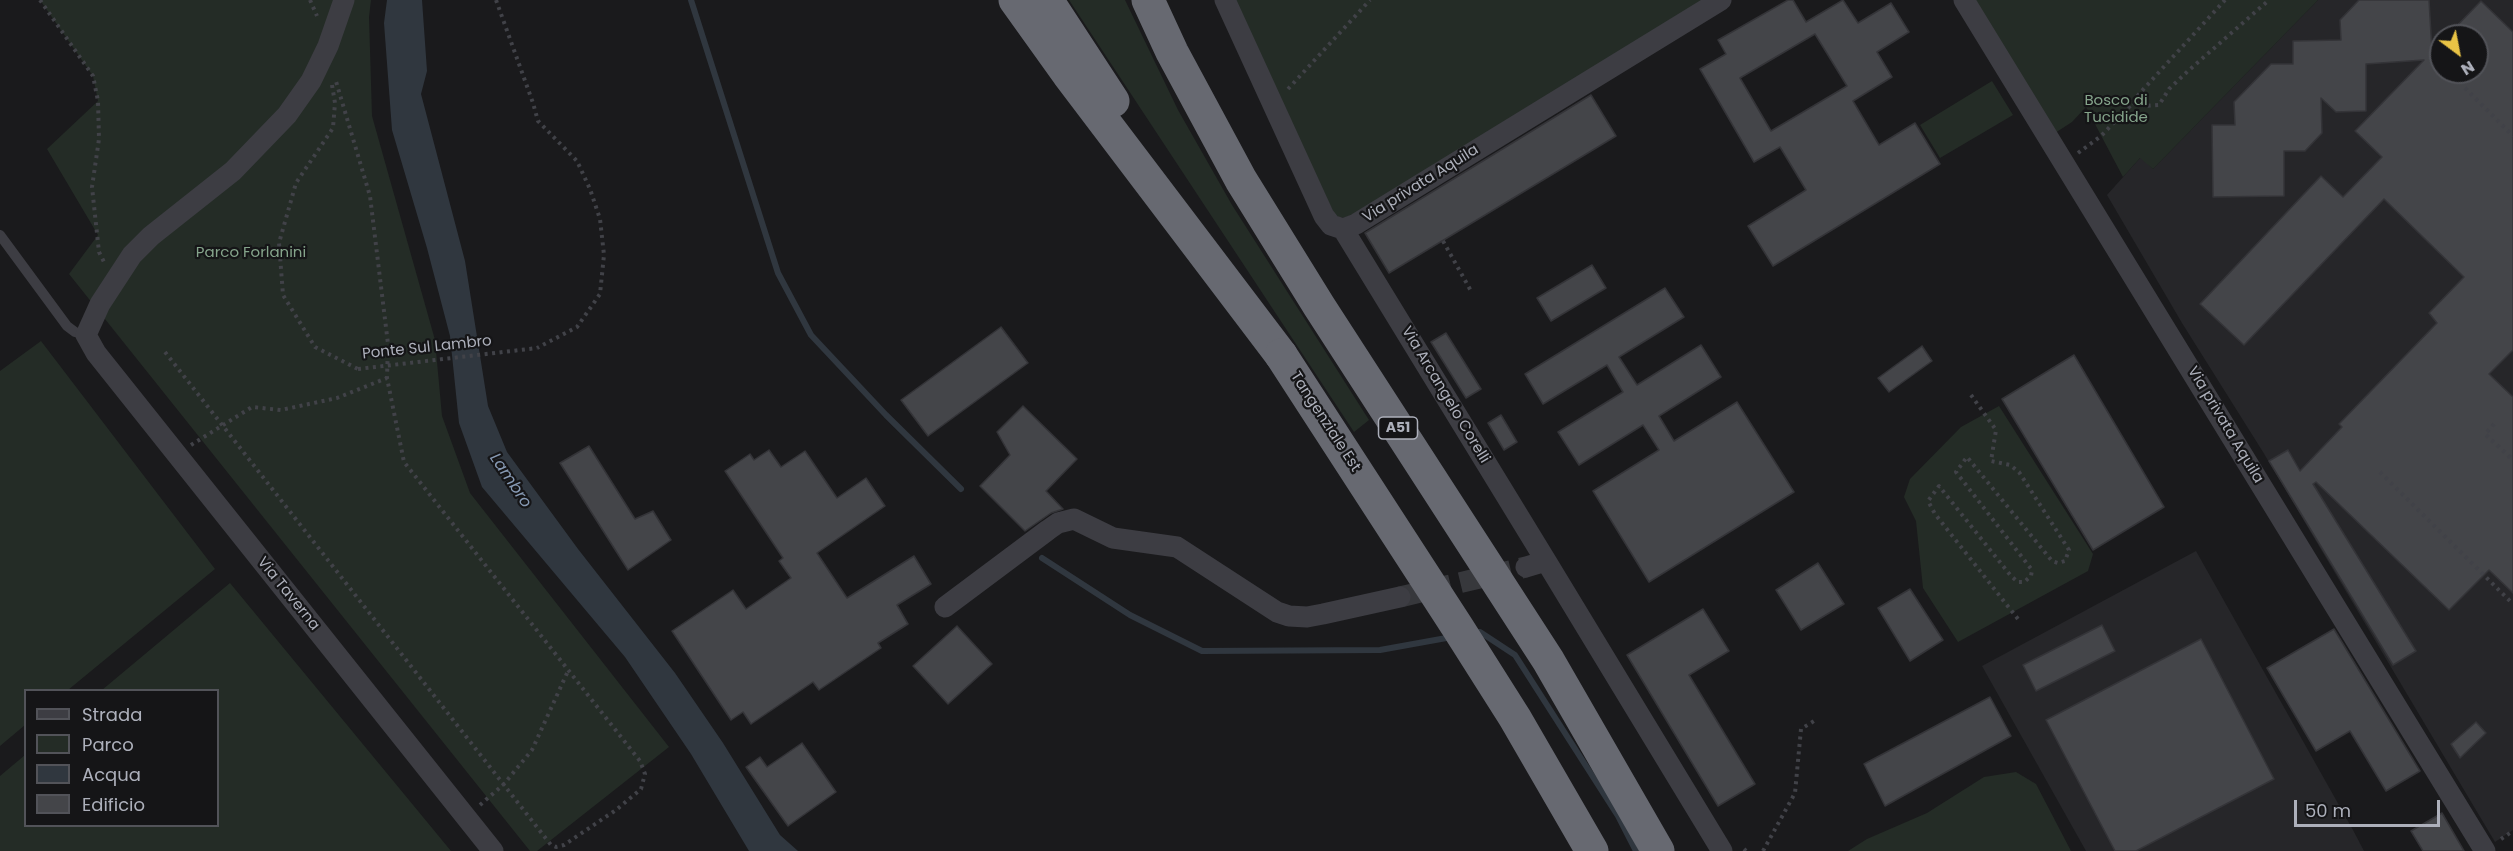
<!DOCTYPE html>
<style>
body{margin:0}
#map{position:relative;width:2513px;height:851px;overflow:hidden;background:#1a1a1c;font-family:Poppins,sans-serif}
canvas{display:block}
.legend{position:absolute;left:24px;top:689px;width:195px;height:138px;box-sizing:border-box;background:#151517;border:2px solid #525359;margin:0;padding:8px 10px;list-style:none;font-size:18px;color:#adb0bb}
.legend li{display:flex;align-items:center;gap:12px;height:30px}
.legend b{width:30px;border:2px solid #525359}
.north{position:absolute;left:2429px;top:24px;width:60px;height:60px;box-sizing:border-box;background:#151517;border:2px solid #525359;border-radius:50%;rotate:148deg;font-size:16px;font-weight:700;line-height:24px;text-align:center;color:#adb0bb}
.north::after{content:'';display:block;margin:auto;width:21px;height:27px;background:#e9c345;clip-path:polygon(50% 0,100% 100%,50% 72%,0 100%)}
.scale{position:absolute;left:2294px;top:800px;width:146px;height:27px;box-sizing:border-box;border:3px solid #adb0bb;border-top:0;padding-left:8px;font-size:18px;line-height:21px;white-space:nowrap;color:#adb0bb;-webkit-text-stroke:4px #151517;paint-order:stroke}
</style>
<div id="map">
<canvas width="2513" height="851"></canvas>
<ul class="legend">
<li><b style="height:8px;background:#3d3d43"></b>Strada</li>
<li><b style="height:16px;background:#242c26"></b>Parco</li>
<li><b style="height:16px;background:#30373f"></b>Acqua</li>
<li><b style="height:16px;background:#444549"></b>Edificio</li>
</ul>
<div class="north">N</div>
<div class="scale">50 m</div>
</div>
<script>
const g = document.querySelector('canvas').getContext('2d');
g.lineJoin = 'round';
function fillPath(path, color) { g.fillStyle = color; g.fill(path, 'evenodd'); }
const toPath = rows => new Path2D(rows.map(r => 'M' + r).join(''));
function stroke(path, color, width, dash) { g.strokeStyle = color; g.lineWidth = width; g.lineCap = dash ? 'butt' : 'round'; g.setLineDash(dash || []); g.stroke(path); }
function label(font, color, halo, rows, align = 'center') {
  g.font = font + ' Poppins,sans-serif'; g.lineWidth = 4.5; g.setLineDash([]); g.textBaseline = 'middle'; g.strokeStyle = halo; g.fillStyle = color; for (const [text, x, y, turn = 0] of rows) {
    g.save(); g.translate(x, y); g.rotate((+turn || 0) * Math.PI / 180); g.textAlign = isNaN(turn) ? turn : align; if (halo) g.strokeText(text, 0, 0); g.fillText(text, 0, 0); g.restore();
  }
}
fillPath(toPath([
 [2318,0,2513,0,2513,830,2495,842,2263,452,2182,323,2107,195,2141,157,2153,169],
 [2441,36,2477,36,2477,72,2441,72],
 [2196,551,2353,830,2364,851,2086,851,1982,666]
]), '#262629');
fillPath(toPath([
 [40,0,371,0,369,17,372,116,435,340,442,416,470,493,669,747,537,851,530,851,69,274,98,235,47,149,98,101,93,76],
 [1069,0,1125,0,1178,110,1232,205,1369,420,1354,432],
 [1234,0,1706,0,1362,210,1344,218,1335,216],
 [1972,0,2318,0,2153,169,2140,158,2123,177,2086,107,2072,122,2055,133],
 [1992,81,2013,115,1940,158,1920,125],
 [41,341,215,569,68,690,26,690,25,725,0,746,0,371],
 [1999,406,2093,554,2088,571,1958,642,1923,588,1916,521,1904,497,1910,479,1961,427],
 [230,583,451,851,0,851,0,776,25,755,26,826,218,826,218,690,102,690],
 [2016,772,2036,784,2071,851,1848,851,1867,839,1927,813,1984,777]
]), '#242c26');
fillPath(toPath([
 [387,0,422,0,427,71,421,94,465,261,488,406,507,452,578,549,675,673,723,743,780,835,798,851,749,851,691,754,625,657,482,487,459,423,450,336,427,248,392,130,384,23]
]), '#30373f');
stroke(toPath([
 [691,0,778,273,811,335,886,415,961,489],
 [1042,558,1130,615,1202,651,1380,650,1452,637],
 [1474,633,1480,632,1515,655,1618,816,1636,851]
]), '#30373f', 6);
const building = toPath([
 [1788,0,1793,0,1806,22,1843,0,1858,23,1891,3,1909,32,1877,52,1892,77,1853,101,1879,145,1915,123,1940,164,1773,266,1748,226,1806,190,1780,147,1754,162,1700,69,1726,54,1718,40,1788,0],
 [1815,34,1847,86,1771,131,1740,78,1815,34],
 [2359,0,2429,0,2432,52,2441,43,2441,72,2477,72,2477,36,2447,36,2481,1,2513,32,2513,350,2489,374,2513,397,2513,593,2489,570,2449,610,2316,482,2313,484,2416,651,2393,665,2269,461,2288,450,2300,471,2342,427,2339,424,2437,323,2429,313,2464,277,2384,199,2244,345,2200,304,2321,176,2343,197,2382,157,2355,131,2424,60,2366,64,2366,111,2336,112,2321,98,2322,133,2305,151,2284,151,2284,196,2213,197,2212,125,2235,125,2234,102,2271,64,2293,64,2293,41,2341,40,2340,20,2359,0],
 [1591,95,1616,136,1389,273,1365,233,1591,95],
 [1592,265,1606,288,1551,321,1537,298,1592,265],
 [1665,288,1684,317,1619,357,1637,385,1701,345,1721,377,1659,416,1674,441,1737,402,1794,492,1649,582,1593,491,1659,450,1643,425,1579,465,1558,432,1623,392,1607,365,1543,404,1525,374,1665,288],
 [1001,327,1028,363,928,436,901,400,1001,327],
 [1446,333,1481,389,1466,398,1431,342,1446,333],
 [1922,346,1932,361,1889,392,1878,378,1922,346],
 [2074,355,2164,507,2093,550,2002,399,2074,355],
 [1023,406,1077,459,1046,491,1063,509,1051,513,1025,531,980,486,1010,455,997,432,1023,406],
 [1501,415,1517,442,1504,450,1488,423,1501,415],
 [589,446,635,519,653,511,671,540,628,570,560,463,589,446],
 [769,450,781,467,805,451,837,498,866,478,885,506,817,553,847,598,914,556,931,584,897,605,908,624,878,643,881,648,819,690,813,682,751,724,743,712,731,720,672,631,733,590,746,609,791,578,779,561,783,558,725,471,750,454,754,460,769,450],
 [1818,563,1844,604,1801,630,1776,590,1818,563],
 [1910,589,1943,640,1910,661,1878,608,1910,589],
 [1703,609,1729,651,1689,675,1755,784,1718,806,1627,655,1703,609],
 [2102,625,2115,651,2036,691,2023,665,2102,625],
 [957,626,992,664,948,704,913,666,957,626],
 [2334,629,2420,771,2386,791,2350,731,2316,751,2267,668,2334,629],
 [2201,639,2274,779,2136,851,2115,851,2046,720,2201,639],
 [1990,697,2011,736,1885,806,1864,764,1990,697],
 [2476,722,2486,733,2460,758,2451,744,2476,722],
 [802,743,836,792,788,826,746,767,760,757,767,767,802,743],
 [2442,813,2464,851,2423,851,2411,831,2442,813]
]);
fillPath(building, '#444549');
stroke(building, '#343438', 1.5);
stroke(toPath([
 [1400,597,1526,567]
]), '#37383c', 21, [21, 10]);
stroke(toPath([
 [40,0,93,76,98,101,99,139,92,187,99,252,105,264],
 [310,0,317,16],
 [496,0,533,103,538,121,577,161,590,189,600,219,604,255,600,294,577,327,537,348],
 [332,85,335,103,333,128,296,183,279,243,283,295,315,347,358,369],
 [2465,88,2513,136],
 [1288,89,1370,0],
 [2133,103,2145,106,2159,105,2169,89,2188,71,2269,0],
 [2078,153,2101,136,2133,103,2139,94,2225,0],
 [1443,241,1471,291],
 [165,352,551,845,556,847,564,845,616,810,641,789,645,774,640,761,404,462,387,378,388,344,370,196,335,78],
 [1971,395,1996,430,1991,461,2010,465,2019,472,2069,550,2065,561,2058,563,2052,561,1967,457,1956,472,2032,570,2031,576,2024,582,2018,582,2011,576,1939,486,1928,501,1935,514,2018,619],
 [2494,424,2485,434,2513,460],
 [191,445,252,407,281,410,337,398,387,378],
 [2380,472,2512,603],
 [480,805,504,784,532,750,568,671],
 [2501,839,2513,831],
 [1744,849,1746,851],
 [1763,851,1795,793,1801,729,1814,721]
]), '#414248', 4, [3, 4.5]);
stroke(toPath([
 [0,235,67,326,75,332,86,335]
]), '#3d3d43', 10);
stroke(toPath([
 [344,0,328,46,311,81,287,115,233,171,151,236,132,255,100,304,86,335,96,353,493,851],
 [1225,0,1324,216,1331,225,1343,229,1356,224,1721,0],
 [1964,0,2485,851],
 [1343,229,1546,561],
 [1526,567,1546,561,1722,851],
 [945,607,1048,530,1058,523,1074,519,1113,538,1177,547,1277,612,1289,616,1307,617,1323,614,1400,597]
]), '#3d3d43', 21);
stroke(toPath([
 [1015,0,1068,74,1281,355],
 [1047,0,1113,101]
]), '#676971', 33);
stroke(toPath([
 [358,369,537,348]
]), '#414248', 4, [3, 4.5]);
stroke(toPath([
 [1148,0,1172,52,1241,180,1319,306,1548,660,1658,851],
 [1281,355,1458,628,1515,718,1592,851]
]), '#676971', 33);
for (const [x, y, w] of [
 [1398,428,39]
]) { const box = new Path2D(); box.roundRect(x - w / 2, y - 11, w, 22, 4.5); g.fillStyle = '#151517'; g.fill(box); stroke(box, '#adb0bb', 1.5); }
label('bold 14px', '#adb0bb', null, [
 ["A51",1398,428]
]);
label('15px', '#85a48b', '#151517', [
 ["Bosco di",2116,101],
 ["Tucidide",2116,118],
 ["Parco Forlanini",251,253]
]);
label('15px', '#adb0bb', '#151517', [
 ["Via privata Aquila",1421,184,-32],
 ["Ponte Sul Lambro",427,348,-6],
 ["Via Arcangelo Corelli",1445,395,59],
 ["Tangenziale Est",1325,422,57],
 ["Via privata Aquila",2225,425,59],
 ["Via Taverna",288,594,51]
]);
label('italic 16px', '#8699b3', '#151517', [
 ["Lambro",510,481,56]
]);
</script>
